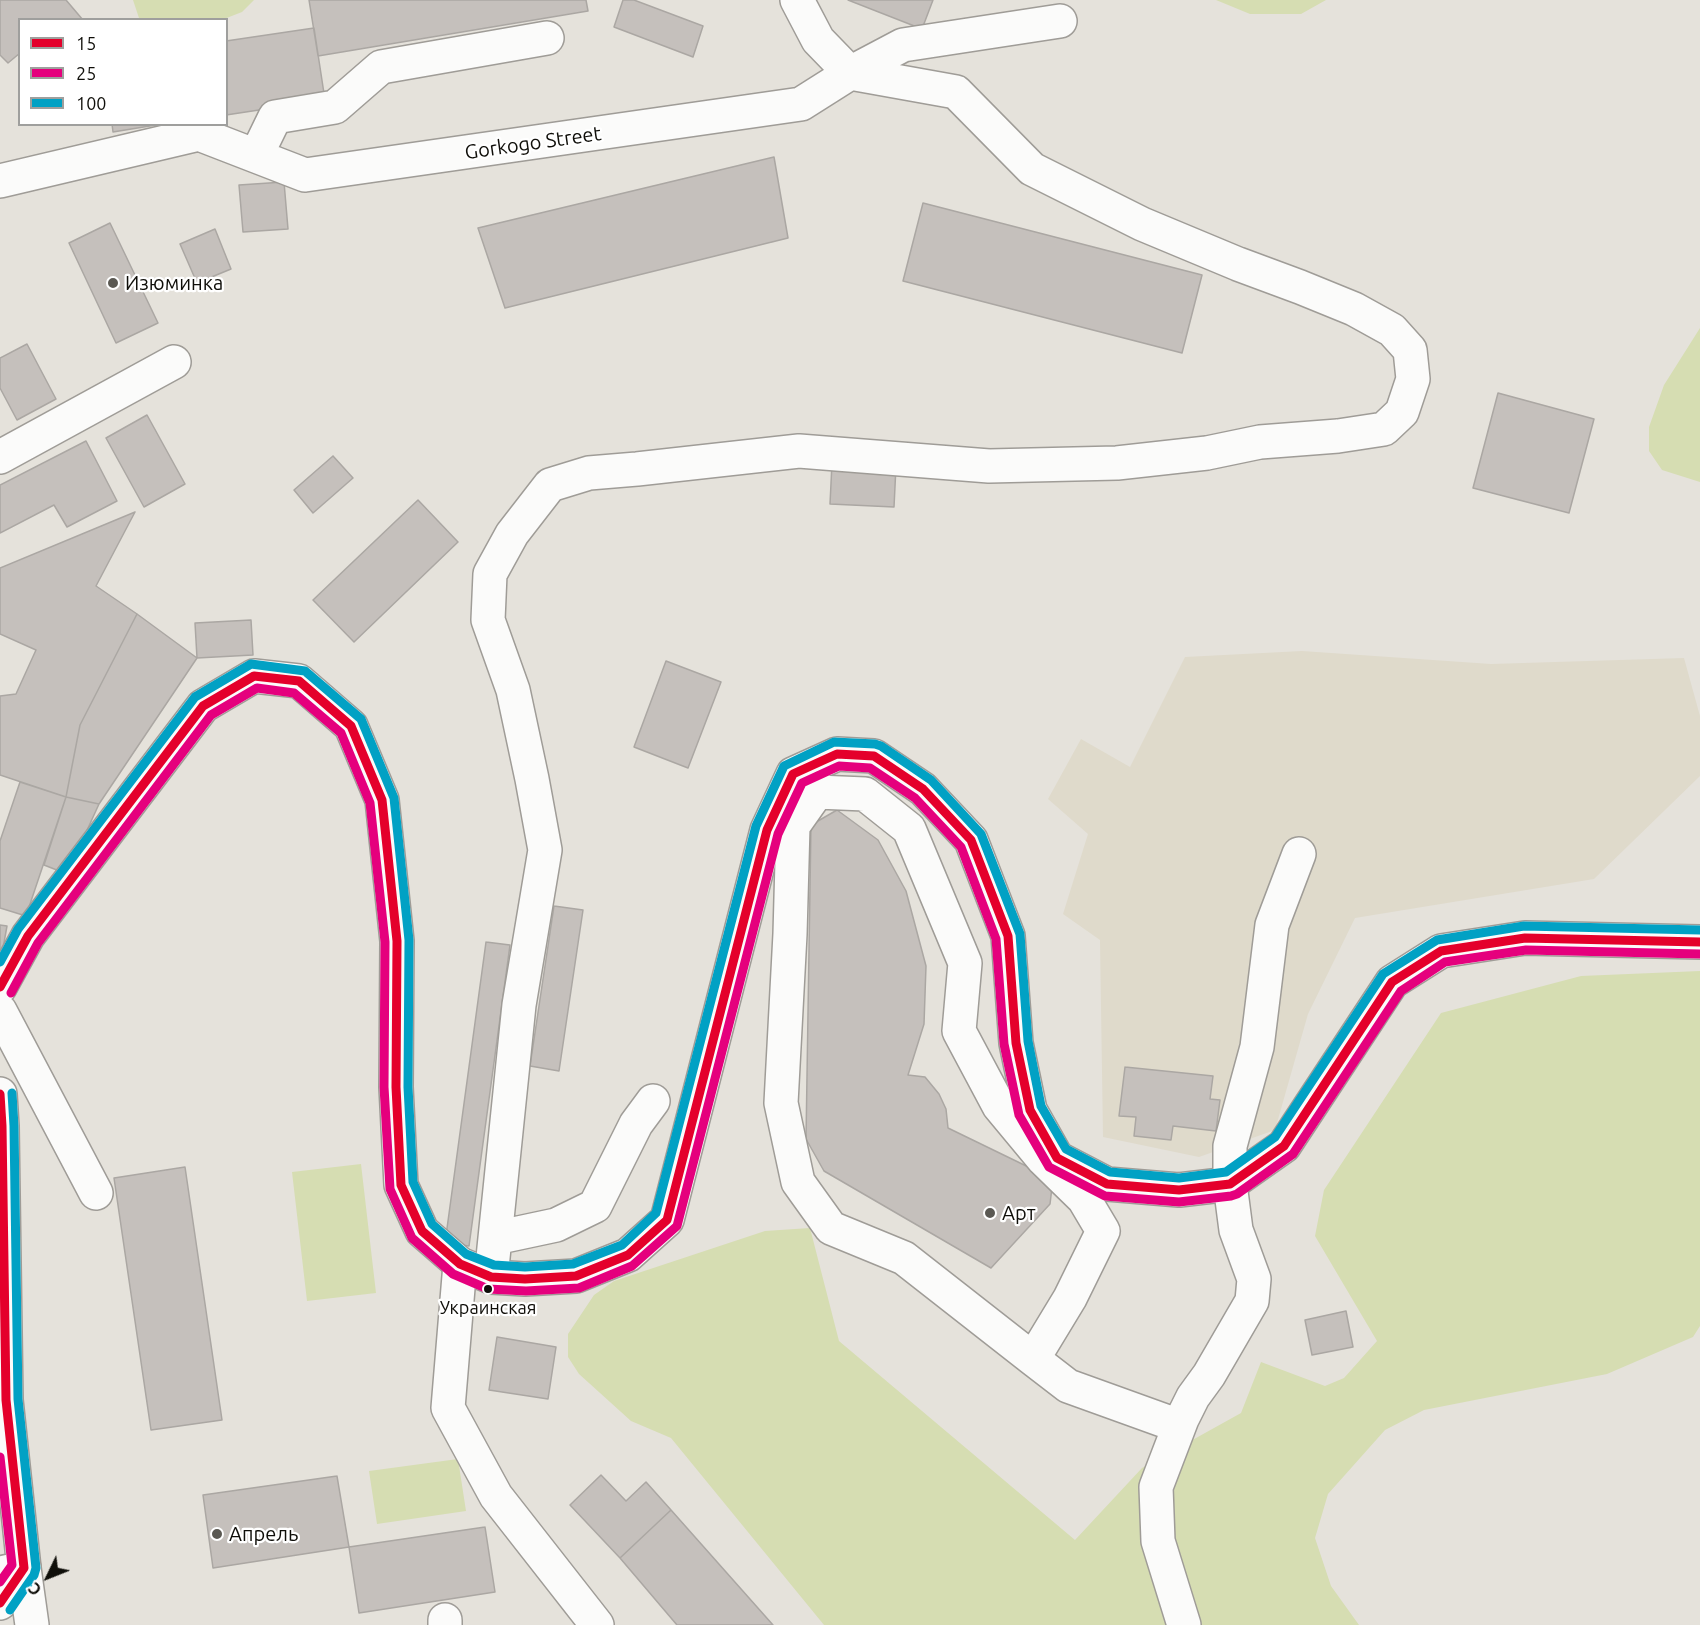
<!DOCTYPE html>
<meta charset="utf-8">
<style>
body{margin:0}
#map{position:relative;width:1700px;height:1625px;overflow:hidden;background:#e5e2db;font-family:Ubuntu,sans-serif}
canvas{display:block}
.legend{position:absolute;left:18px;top:18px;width:210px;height:108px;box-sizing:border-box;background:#fff;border:2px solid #9f9f9d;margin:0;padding:8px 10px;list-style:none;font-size:18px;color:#0f0e09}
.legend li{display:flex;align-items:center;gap:12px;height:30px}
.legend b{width:30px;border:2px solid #9f9f9d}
.north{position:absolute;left:18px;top:1547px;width:60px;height:60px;-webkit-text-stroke:4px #fff;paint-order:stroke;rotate:227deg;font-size:16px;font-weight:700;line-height:24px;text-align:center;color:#0f0e09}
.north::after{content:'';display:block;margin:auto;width:21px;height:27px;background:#0f0e09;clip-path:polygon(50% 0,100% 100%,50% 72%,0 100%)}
</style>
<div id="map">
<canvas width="1700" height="1625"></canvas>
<ul class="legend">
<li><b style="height:8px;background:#e4002b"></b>15</li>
<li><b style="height:8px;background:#e5007d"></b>25</li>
<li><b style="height:8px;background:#01a1c4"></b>100</li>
</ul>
<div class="north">С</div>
</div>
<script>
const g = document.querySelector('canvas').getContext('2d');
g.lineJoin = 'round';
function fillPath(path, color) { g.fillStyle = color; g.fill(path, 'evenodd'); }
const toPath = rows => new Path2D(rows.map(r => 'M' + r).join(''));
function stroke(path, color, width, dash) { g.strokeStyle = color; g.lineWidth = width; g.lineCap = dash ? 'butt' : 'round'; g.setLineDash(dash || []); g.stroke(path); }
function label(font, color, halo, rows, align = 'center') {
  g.font = font + ' Ubuntu,sans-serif'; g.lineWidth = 4.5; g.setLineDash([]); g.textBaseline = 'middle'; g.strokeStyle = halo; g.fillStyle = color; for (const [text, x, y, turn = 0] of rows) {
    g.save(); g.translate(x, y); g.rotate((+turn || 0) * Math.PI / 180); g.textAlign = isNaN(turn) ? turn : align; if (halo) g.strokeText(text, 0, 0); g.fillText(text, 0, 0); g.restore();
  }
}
fillPath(toPath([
 [1302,651,1491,664,1684,658,1700,716,1700,776,1594,879,1355,918,1308,1014,1275,1130,1199,1157,1103,1137,1100,940,1063,914,1088,834,1048,799,1081,739,1130,767,1185,657]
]), '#dfdacb');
fillPath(toPath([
 [133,0,254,0,242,12,224,19,144,20,139,18],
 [1216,0,1326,0,1301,14,1250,14],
 [1700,328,1700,482,1662,470,1649,451,1649,427,1664,385],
 [1700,971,1700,1326,1693,1337,1607,1374,1424,1410,1385,1430,1328,1494,1315,1538,1331,1586,1359,1625,824,1625,671,1438,631,1421,579,1374,568,1357,568,1334,594,1295,614,1281,765,1231,810,1228,839,1341,1075,1540,1142,1468,1241,1413,1261,1362,1325,1386,1344,1378,1377,1341,1315,1236,1324,1190,1441,1013,1581,976],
 [361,1164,376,1293,307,1301,292,1172],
 [458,1459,466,1511,377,1524,369,1471]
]), '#d6ddb2');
const building = toPath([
 [0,0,66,0,83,20,20,20,20,53,8,63,0,55,0,0],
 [309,0,586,0,588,11,318,56,309,0],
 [623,0,634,0,703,26,693,57,614,27,623,0],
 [848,0,933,0,922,29,848,0],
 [314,28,325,100,226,115,226,41,314,28],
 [112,124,162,124,113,132,112,124],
 [774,157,788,238,505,308,478,228,774,157],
 [284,182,288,229,243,232,239,185,284,182],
 [923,203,1202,275,1182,353,903,281,923,203],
 [110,223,158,323,116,343,69,243,110,223],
 [215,229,231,269,197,283,180,244,215,229],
 [27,344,56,399,17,420,0,388,0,358,27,344],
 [1498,393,1594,419,1569,513,1473,488,1498,393],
 [147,415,185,484,144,507,106,438,147,415],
 [86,441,117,501,67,527,54,505,0,533,0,485,86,441],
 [333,456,353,478,313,513,294,490,333,456],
 [832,463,896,466,894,507,830,504,832,463],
 [418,500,458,542,354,642,313,600,418,500],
 [135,512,96,586,137,614,80,725,66,797,0,775,0,696,16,694,36,650,0,634,0,568,135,512],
 [137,614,197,658,99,804,66,797,80,725,137,614],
 [251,620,253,655,197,658,195,623,251,620],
 [666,661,721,682,688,768,634,747,666,661],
 [20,782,66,797,26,916,0,908,0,841,20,782],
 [66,797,99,804,67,874,44,865,66,797],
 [837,810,878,840,906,891,926,966,924,1024,908,1075,925,1077,939,1094,946,1109,948,1128,1053,1179,1050,1204,991,1268,824,1171,806,1139,811,825,837,810],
 [554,906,583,910,559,1071,530,1066,554,906],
 [0,925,7,926,0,965,0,925],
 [486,942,510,945,469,1246,445,1243,486,942],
 [1125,1067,1213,1076,1210,1099,1220,1100,1216,1131,1173,1126,1171,1140,1134,1136,1136,1117,1119,1116,1125,1067],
 [185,1167,222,1420,151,1430,114,1178,185,1167],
 [1346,1311,1353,1347,1312,1355,1305,1320,1346,1311],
 [497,1337,556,1347,548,1399,489,1390,497,1337],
 [601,1475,626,1501,646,1482,671,1510,620,1558,570,1505,601,1475],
 [337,1476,349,1547,213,1568,203,1495,337,1476],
 [671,1510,773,1625,677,1625,620,1558,671,1510],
 [485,1527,495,1592,359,1613,349,1547,485,1527]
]);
fillPath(building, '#c5c0bc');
stroke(building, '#aba7a3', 1.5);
const minor = toPath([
 [256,156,275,117,335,107,381,67,547,38],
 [0,181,199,134,305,175,801,104,850,73,903,45,1060,21],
 [0,457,174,362],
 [0,1011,96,1193],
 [495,1238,556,1225,595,1206,636,1124,653,1101],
 [460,1264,448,1408,496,1496,597,1625],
 [491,1277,519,1005,545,850,532,779,513,690,488,620,490,574,512,534,550,485,589,473,637,469,799,451,989,466,1117,463,1207,453,1260,442,1338,436,1384,429,1402,412,1413,379,1410,350,1392,330,1354,309,1300,287,1238,264,1142,224,1032,169,956,92,850,73,818,40,797,0],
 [1033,1359,1070,1298,1103,1231,1084,1199,1043,1159,999,1106,959,1031,965,963,909,829,865,794,817,792,793,826,790,934,781,1103,798,1182,831,1228,904,1258,1033,1359,1068,1386,1179,1426],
 [0,1573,24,1568,32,1625],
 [445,1620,445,1625],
 [1184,1625,1158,1541,1156,1487,1182,1419,1193,1397,1209,1375,1252,1301,1254,1279,1236,1230,1230,1184,1230,1146,1257,1047,1272,925,1299,854]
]);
const major = toPath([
 [0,987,28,936,203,706,254,676,299,681,351,726,382,800,397,941,396,1087,401,1185,422,1231,460,1264,491,1277,525,1279,576,1276,628,1255,667,1220,767,830,793,774,837,754,874,756,923,789,971,840,1008,936,1016,1043,1030,1110,1057,1158,1107,1184,1179,1190,1230,1184,1284,1146,1392,982,1441,951,1525,938,1700,942],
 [0,1094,2,1126,6,1400,24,1568,0,1603]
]);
stroke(minor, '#9f9c97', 36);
stroke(major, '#9f9c97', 36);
stroke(minor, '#fbfbfa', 33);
stroke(major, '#fbfbfa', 33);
stroke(toPath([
 [0,987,28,936,203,706,254,676,299,681,351,726,382,800,397,941,396,1087,401,1185,422,1231,460,1264,491,1277,525,1279,576,1276,628,1255,667,1220,767,830,793,774,837,754,874,756,923,789,971,840,1008,936,1016,1043,1030,1110,1057,1158,1107,1184,1179,1190,1230,1184,1284,1146,1392,982,1441,951,1525,938,1700,942],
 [0,1094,2,1126,6,1400,24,1568,0,1603]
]), '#e4002b', 9);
stroke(toPath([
 [11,993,38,943,211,715,257,688,294,693,341,733,370,803,385,942,384,1087,390,1189,412,1238,453,1274,488,1289,526,1291,579,1288,632,1266,677,1226,778,834,802,783,839,766,870,768,915,798,961,847,996,939,1004,1044,1019,1115,1049,1167,1105,1196,1179,1202,1231,1196,1237,1194,1293,1154,1401,991,1445,962,1526,950,1700,954],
 [0,1457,12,1565,0,1582]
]), '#e5007d', 9);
stroke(toPath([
 [0,962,18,929,195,697,251,664,305,671,361,719,394,798,409,940,408,1087,413,1182,432,1224,466,1254,494,1265,525,1267,573,1264,622,1245,656,1213,756,826,784,766,834,742,875,744,881,746,931,780,981,834,1020,934,1028,1041,1041,1106,1066,1149,1110,1172,1179,1178,1226,1172,1275,1137,1383,974,1437,940,1524,926,1700,930],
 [10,1610,34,1575,36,1568,18,1399,14,1126,12,1093]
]), '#01a1c4', 9);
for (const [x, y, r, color] of [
 [113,283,6,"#5a5852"],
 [990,1213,6,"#5a5852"],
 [488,1289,5,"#0f0e09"],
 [217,1534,6,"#5a5852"]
]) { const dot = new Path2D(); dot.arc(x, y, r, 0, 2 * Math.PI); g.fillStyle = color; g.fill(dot); stroke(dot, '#fff', 2); }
label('18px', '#0f0e09', '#fff', [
 ["Украинская",488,1308]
]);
label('20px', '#0f0e09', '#fff', [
 ["Gorkogo Street",533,143,-8]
]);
label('20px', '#0f0e09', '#fff', [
 ["Изюминка",125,283],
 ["Арт",1002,1213],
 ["Апрель",229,1534]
], 'left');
</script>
